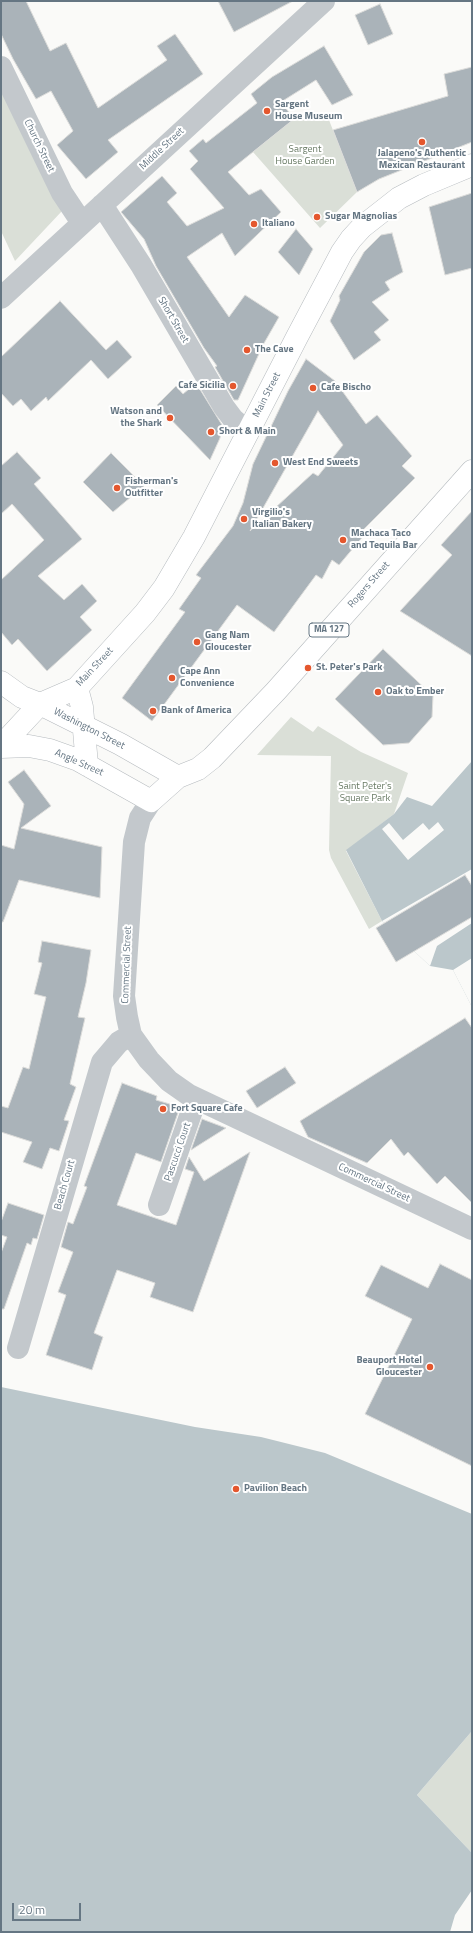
<!DOCTYPE html>
<style>
body{margin:0}
#map{position:relative;width:473px;height:1933px;overflow:hidden;background:#fafaf8;font-family:"Titillium Web",sans-serif}
canvas{display:block}
.frame{position:absolute;inset:0;border:2px solid #657683;pointer-events:none}
.scale{position:absolute;left:12px;top:1903px;width:69px;height:18px;box-sizing:border-box;border:2px solid #657683;border-top:0;padding-left:5px;font-size:12px;line-height:14px;white-space:nowrap;color:#657683;-webkit-text-stroke:3px #fff;paint-order:stroke}
</style>
<div id="map">
<canvas width="473" height="1933"></canvas>
<div class="frame"></div>
<div class="scale">20 m</div>
</div>
<script>
const g = document.querySelector('canvas').getContext('2d');
g.lineJoin = 'round';
function fillPath(path, color) { g.fillStyle = color; g.fill(path, 'evenodd'); }
const toPath = rows => new Path2D(rows.map(r => 'M' + r).join(''));
function stroke(path, color, width, dash) { g.strokeStyle = color; g.lineWidth = width; g.lineCap = dash ? 'butt' : 'round'; g.setLineDash(dash || []); g.stroke(path); }
function label(font, color, halo, rows, align = 'center') {
  g.font = font + ' "Titillium Web",sans-serif'; g.lineWidth = 4; g.setLineDash([]); g.textBaseline = 'middle'; g.strokeStyle = halo; g.fillStyle = color; for (const [text, x, y, turn = 0] of rows) {
    g.save(); g.translate(x, y); g.rotate((+turn || 0) * Math.PI / 180); g.textAlign = isNaN(turn) ? turn : align; if (halo) g.strokeText(text, 0, 0); g.fillText(text, 0, 0); g.restore();
  }
}
fillPath(toPath([
 [1,89,62,211,15,261,1,231],
 [294,119,329,120,357,192,320,228,253,152],
 [291,717,313,732,318,726,361,752,408,773,394,814,346,851,382,921,369,929,331,858,329,850,331,756,257,755],
 [472,1731,472,1853,417,1795]
]), '#dadfd7');
fillPath(toPath([
 [472,761,472,1007,453,970,430,966,382,921,346,850,394,814,407,797,432,806],
 [1,1387,195,1427,261,1437,325,1453,472,1514,472,1731,417,1795,472,1853,472,1932,1,1932]
]), '#bbc7cb');
fillPath(toPath([
 [438,822,444,830,408,860,382,829,389,823,403,840,423,823,429,830],
 [472,869,472,923,437,946,430,966,382,921],
 [472,958,472,1007,453,970],
 [472,1890,472,1932,450,1932,455,1915]
]), '#fafaf8');
const building = toPath([
 [1,1,26,1,50,51,66,43,98,108,167,60,157,46,175,34,203,74,108,140,118,152,86,179,57,145,73,131,51,91,36,99,13,59,1,34,1,1],
 [218,1,293,1,234,32,218,1],
 [380,4,393,34,368,45,355,15,380,4],
 [324,46,353,95,332,105,316,80,281,102,294,119,228,172,249,195,261,189,281,212,235,256,222,233,187,257,229,317,245,295,279,317,263,345,238,400,234,400,215,367,217,366,204,348,156,266,144,239,121,212,162,176,177,193,167,202,187,226,224,208,190,169,198,161,189,151,203,139,206,143,257,103,251,94,272,77,324,46],
 [472,67,472,142,379,179,357,192,333,130,448,96,444,74,472,67],
 [472,193,472,268,445,275,429,207,472,193],
 [296,229,313,249,299,275,278,252,296,229],
 [392,233,403,272,385,282,390,290,372,302,389,320,374,332,381,340,354,360,330,321,340,300,339,296,364,252,381,235,392,233],
 [60,301,106,350,117,340,132,357,108,379,91,360,48,401,46,397,31,411,21,399,13,406,1,393,1,357,60,301],
 [306,359,335,381,366,424,377,415,412,456,402,466,415,478,362,531,365,534,339,565,332,560,322,579,316,575,274,632,237,605,152,721,122,698,185,612,179,609,201,578,196,575,233,526,243,503,253,464,288,391,306,359],
 [318,411,343,445,318,476,313,473,250,531,318,411],
 [196,383,222,425,220,438,210,460,157,405,176,386,183,394,196,383],
 [17,452,41,478,34,484,82,539,38,576,64,600,82,584,97,601,80,617,92,630,47,671,18,639,12,645,1,632,1,580,44,540,12,504,1,514,1,466,17,452],
 [111,453,144,486,113,512,83,482,111,453],
 [472,511,472,656,400,611,452,555,441,545,472,511],
 [383,649,433,696,432,717,409,743,383,745,335,699,383,649],
 [24,770,51,806,21,828,102,847,100,898,19,880,3,922,1,922,1,845,14,849,24,804,8,782,24,770],
 [465,875,472,886,472,917,396,962,376,928,465,875],
 [42,941,91,950,86,983,78,1017,85,1018,70,1084,76,1087,64,1120,69,1121,59,1151,50,1148,42,1169,23,1162,32,1142,1,1132,1,1106,8,1108,23,1067,29,1069,46,997,34,994,42,963,38,962,42,941],
 [465,1018,472,1028,472,1203,445,1176,437,1184,408,1152,404,1156,391,1139,367,1163,308,1137,300,1121,465,1018],
 [285,1067,296,1083,257,1108,246,1091,285,1067],
 [122,1083,157,1096,156,1100,180,1107,161,1162,136,1153,117,1205,176,1225,194,1172,185,1169,189,1157,204,1181,250,1152,193,1312,150,1297,155,1283,117,1270,94,1333,103,1337,92,1370,46,1355,66,1295,58,1292,73,1252,61,1247,68,1222,73,1224,87,1187,84,1186,122,1083],
 [202,1119,226,1128,191,1150,202,1119],
 [8,1203,44,1215,37,1239,33,1238,31,1245,27,1243,4,1309,1,1309,1,1253,7,1237,1,1235,1,1222,8,1203],
 [440,1264,472,1280,472,1466,365,1414,412,1319,365,1296,381,1265,428,1288,440,1264]
]);
fillPath(building, '#aab3b9');
stroke(building, '#dcdcda', 1);
const major = toPath([
 [1,682,22,697,40,704,120,744,178,777],
 [77,688,82,707,87,765],
 [1,746,40,704,77,688,145,613,164,588,194,537,297,337,342,252,351,239,362,227,399,198,424,185,472,165],
 [1,747,29,746,50,750,78,760,151,801,178,777,198,769,212,758,276,691,472,471]
]);
stroke(major, '#b5babe', 23);
stroke(toPath([
 [1,67,62,193,82,223],
 [102,205,141,265,224,407,233,419,248,432],
 [1,298,324,1],
 [151,801,140,818,134,842,124,996,127,1017,131,1035,149,1060,169,1081,189,1095,472,1229],
 [159,1205,196,1099],
 [18,1348,102,1062,119,1042,131,1035]
]), '#c3c8cc', 22);
stroke(major, '#fff', 22);
for (const [x, y, r, color] of [
 [267,111,4,"#e4572e"],
 [422,142,4,"#e4572e"],
 [317,217,4,"#e4572e"],
 [254,224,4,"#e4572e"],
 [247,350,4,"#e4572e"],
 [233,386,4,"#e4572e"],
 [313,388,4,"#e4572e"],
 [170,418,4,"#e4572e"],
 [211,432,4,"#e4572e"],
 [275,463,4,"#e4572e"],
 [117,488,4,"#e4572e"],
 [244,519,4,"#e4572e"],
 [343,540,4,"#e4572e"],
 [197,642,4,"#e4572e"],
 [308,668,4,"#e4572e"],
 [172,678,4,"#e4572e"],
 [378,692,4,"#e4572e"],
 [153,711,4,"#e4572e"],
 [163,1109,4,"#e4572e"],
 [430,1367,4,"#e4572e"],
 [236,1489,4,"#e4572e"]
]) { const dot = new Path2D(); dot.arc(x, y, r, 0, 2 * Math.PI); g.fillStyle = color; g.fill(dot); stroke(dot, '#fff', 1.5); }
for (const [x, y, w] of [
 [329,630,40]
]) { const box = new Path2D(); box.roundRect(x - w / 2, y - 7, w, 14, 3); g.fillStyle = '#fff'; g.fill(box); stroke(box, '#657683', 1); }
label('bold 9px', '#657683', null, [
 ["MA 127",329,630]
]);
label('bold 10px', '#657683', '#fff', [
 ["Sargent",275,105],
 ["House Museum",275,117],
 ["Jalapeno's Authentic",422,154,"center"],
 ["Mexican Restaurant",422,166,"center"],
 ["Sugar Magnolias",325,217],
 ["Italiano",262,224],
 ["The Cave",255,350],
 ["Cafe Sicilia",225,386,"right"],
 ["Cafe Bischo",321,388],
 ["Watson and",162,412,"right"],
 ["the Shark",162,424,"right"],
 ["Short & Main",219,432],
 ["West End Sweets",283,463],
 ["Fisherman's",125,482],
 ["Outfitter",125,494],
 ["Virgilio's",252,513],
 ["Italian Bakery",252,525],
 ["Machaca Taco",351,534],
 ["and Tequila Bar",351,546],
 ["Gang Nam",205,636],
 ["Gloucester",205,648],
 ["St. Peter's Park",316,668],
 ["Cape Ann",180,672],
 ["Convenience",180,684],
 ["Oak to Ember",386,692],
 ["Bank of America",161,711],
 ["Fort Square Cafe",171,1109],
 ["Beauport Hotel",422,1361,"right"],
 ["Gloucester",422,1373,"right"],
 ["Pavilion Beach",244,1489]
], 'left');
label('10px', '#657683', '#fff', [
 ["Church Street",39,146,64],
 ["Middle Street",162,149,-43],
 ["Short Street",173,320,60],
 ["Main Street",267,395,-63],
 ["Rogers Street",369,585,-49],
 ["Main Street",95,667,-47],
 ["Washington Street",89,729,27],
 ["Angle Street",79,763,24],
 ["Commercial Street",127,965,-88],
 ["Pascucci Court",178,1152,-71],
 ["Commercial Street",374,1183,25],
 ["Beach Court",65,1185,-74]
]);
label('10px', '#687a64', '#fff', [
 ["Sargent",305,150],
 ["House Garden",305,162],
 ["Saint Peter's",365,787],
 ["Square Park",365,799]
]);
</script>
